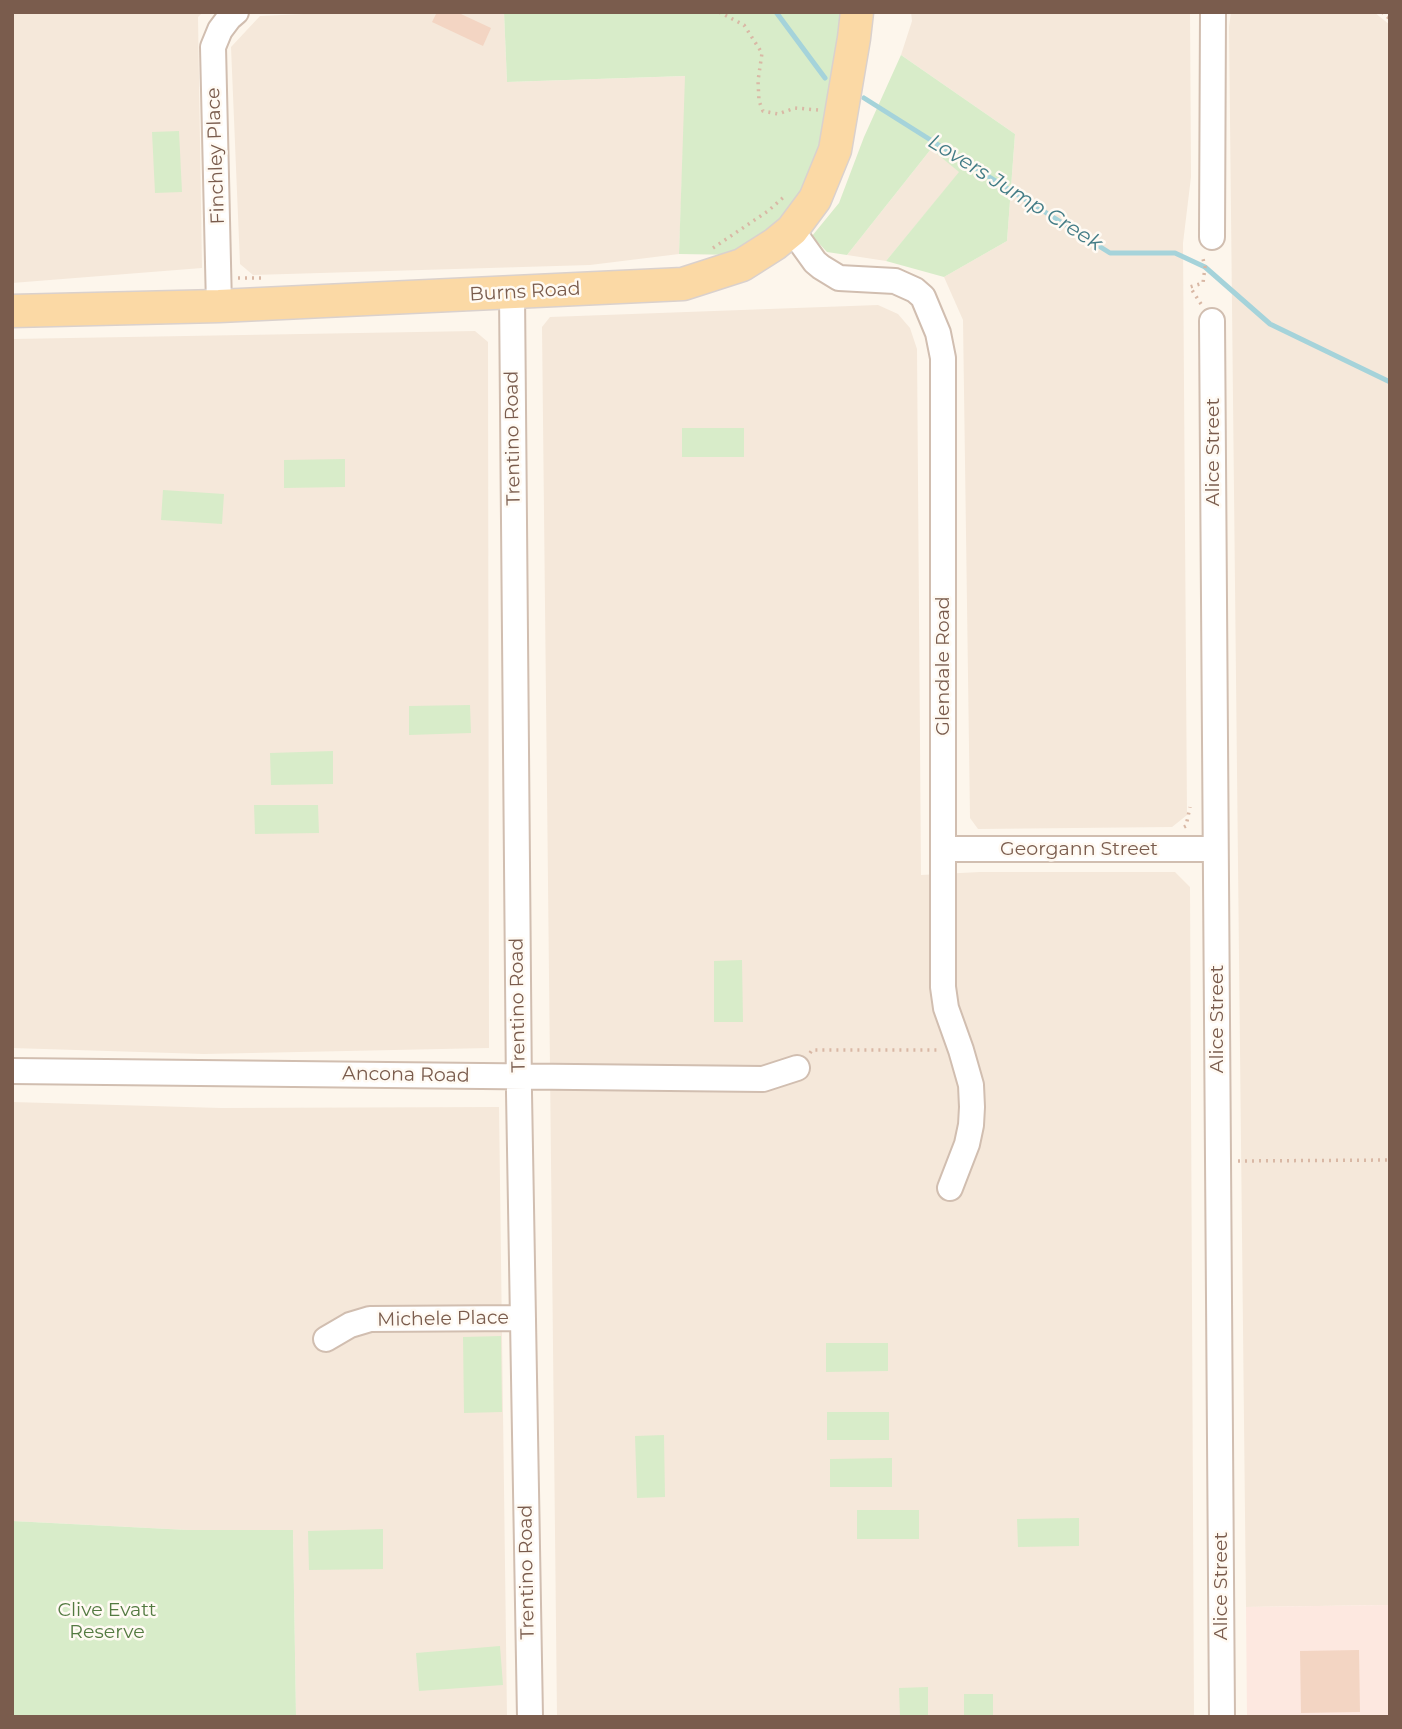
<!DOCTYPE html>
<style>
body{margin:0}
#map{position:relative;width:1402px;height:1729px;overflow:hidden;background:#fdf6ec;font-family:Montserrat,sans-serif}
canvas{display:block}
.frame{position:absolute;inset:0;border:14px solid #7a5c4d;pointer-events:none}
</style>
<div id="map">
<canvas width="1402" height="1729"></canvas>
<div class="frame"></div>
</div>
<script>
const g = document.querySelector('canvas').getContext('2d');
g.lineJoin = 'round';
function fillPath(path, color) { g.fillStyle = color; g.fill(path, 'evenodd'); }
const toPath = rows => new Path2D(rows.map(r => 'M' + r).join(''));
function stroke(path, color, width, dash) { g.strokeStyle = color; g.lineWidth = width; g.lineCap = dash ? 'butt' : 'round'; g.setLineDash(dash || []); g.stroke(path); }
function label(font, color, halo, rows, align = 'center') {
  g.font = font + ' Montserrat,sans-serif'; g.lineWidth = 5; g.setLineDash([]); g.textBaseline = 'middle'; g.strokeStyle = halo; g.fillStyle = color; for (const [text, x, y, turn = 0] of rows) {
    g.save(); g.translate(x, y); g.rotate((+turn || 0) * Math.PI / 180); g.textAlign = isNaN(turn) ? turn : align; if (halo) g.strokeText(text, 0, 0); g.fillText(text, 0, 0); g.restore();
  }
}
fillPath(toPath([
 [12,12,203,12,198,17,202,268,12,283],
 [347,12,504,12,507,82,686,76,679,254,590,265,253,275,240,264,231,47,260,16],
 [911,12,1190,12,1191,177,1183,243,1187,815,1172,827,978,829,970,818,963,320,944,277,1007,241,1015,134,901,55,912,21],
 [1231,12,1374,12,1390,25,1390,1605,1246,1607,1229,27],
 [931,149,960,172,886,261,847,255],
 [878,305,898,314,910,328,917,349,921,875,980,872,1175,872,1190,887,1194,1717,557,1717,542,327,550,317],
 [475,331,488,342,489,1048,204,1054,12,1048,12,339],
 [12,1102,221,1108,499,1107,507,1717,296,1717,293,1530,188,1530,12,1521]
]), '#f5e8da');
fillPath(toPath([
 [1390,1605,1390,1717,1247,1717,1246,1607]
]), '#fde8e0');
fillPath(toPath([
 [504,12,845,12,824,160,780,235,740,255,679,254,685,76,507,82],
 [901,55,1015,134,1007,241,944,277,886,261,959,172,931,149,847,255,827,252,812,236,839,203,864,137],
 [179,131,182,192,155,193,152,132],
 [682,428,744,428,744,457,682,457],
 [345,459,345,487,284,488,284,460],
 [163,490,224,494,222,524,161,520],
 [470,705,471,733,409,735,409,706],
 [333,751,333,784,271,785,270,753],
 [254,805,318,805,319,833,255,834],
 [742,960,743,1022,714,1022,714,961],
 [501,1336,502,1412,464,1413,463,1337],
 [826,1343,888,1343,888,1371,826,1372],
 [827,1412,889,1412,889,1440,827,1440],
 [664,1435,665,1497,637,1498,635,1436],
 [892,1458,892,1487,830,1487,830,1459],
 [857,1510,919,1510,919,1539,857,1539],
 [1079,1518,1079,1546,1018,1547,1017,1519],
 [12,1521,188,1530,293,1530,296,1717,12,1717],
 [383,1529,383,1569,309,1570,308,1531],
 [500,1646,503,1685,419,1691,416,1653],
 [928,1687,928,1717,900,1717,899,1688],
 [964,1694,993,1694,993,1717,964,1717]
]), '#d8ecc9');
stroke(toPath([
 [776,12,825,78],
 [864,98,1110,253,1175,253,1205,267,1270,324,1390,382]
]), '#a5d3da', 5);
fillPath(toPath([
 [437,12,462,12,461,14,491,28,483,46,432,22],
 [1359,1650,1360,1712,1301,1713,1300,1651]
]), '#f3d5c3');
const minor = toPath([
 [792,230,815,262,821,267,839,278,895,281,915,290,923,297,938,333,943,358,943,987,946,1008,961,1050,971,1085,972,1107,971,1125,967,1144,950,1188],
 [1212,237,1213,12],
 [512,293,519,1093,530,1717],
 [219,306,213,47,220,30,229,18,236,12],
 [1212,321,1222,1717],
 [943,849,1215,849],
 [12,1071,763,1079,797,1068],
 [326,1339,350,1325,370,1319,523,1318]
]);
const major = toPath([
 [12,311,219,306,683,284,742,265,775,244,792,230,815,199,835,150,854,38,857,12]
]);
stroke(minor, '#d1beb0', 28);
stroke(major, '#dad1cd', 35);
stroke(toPath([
 [719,12,744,25,762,53,758,81,759,101,763,111,778,114,795,108,818,110],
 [1382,12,1390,19],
 [713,248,768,211,786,195],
 [238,278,262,278],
 [1201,304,1190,287,1203,283,1205,267,1202,255],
 [1184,827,1186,826,1190,807],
 [810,1053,812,1050,941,1050],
 [1238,1161,1390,1160]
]), '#d9b8a5', 3.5, [2, 5]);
stroke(minor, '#fff', 24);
stroke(major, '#fbd9a5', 32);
label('19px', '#7a5c4d', '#fffaf3', [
 ["Finchley Place",216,156,-92],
 ["Burns Road",525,292,-3],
 ["Trentino Road",513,438,-91],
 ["Alice Street",1213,452,-90],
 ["Glendale Road",943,666,-90],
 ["Georgann Street",1079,849],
 ["Trentino Road",518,1005,-91],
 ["Alice Street",1217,1019,-90],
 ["Ancona Road",406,1075,1],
 ["Michele Place",443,1319,-1],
 ["Trentino Road",527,1572,-91],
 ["Alice Street",1221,1586,-90]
]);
label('19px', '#537a41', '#fffaf3', [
 ["Clive Evatt",107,1610],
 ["Reserve",107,1632]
]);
label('italic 21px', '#437c86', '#fffaf3', [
 ["Lovers Jump Creek",1015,193,32]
]);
</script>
